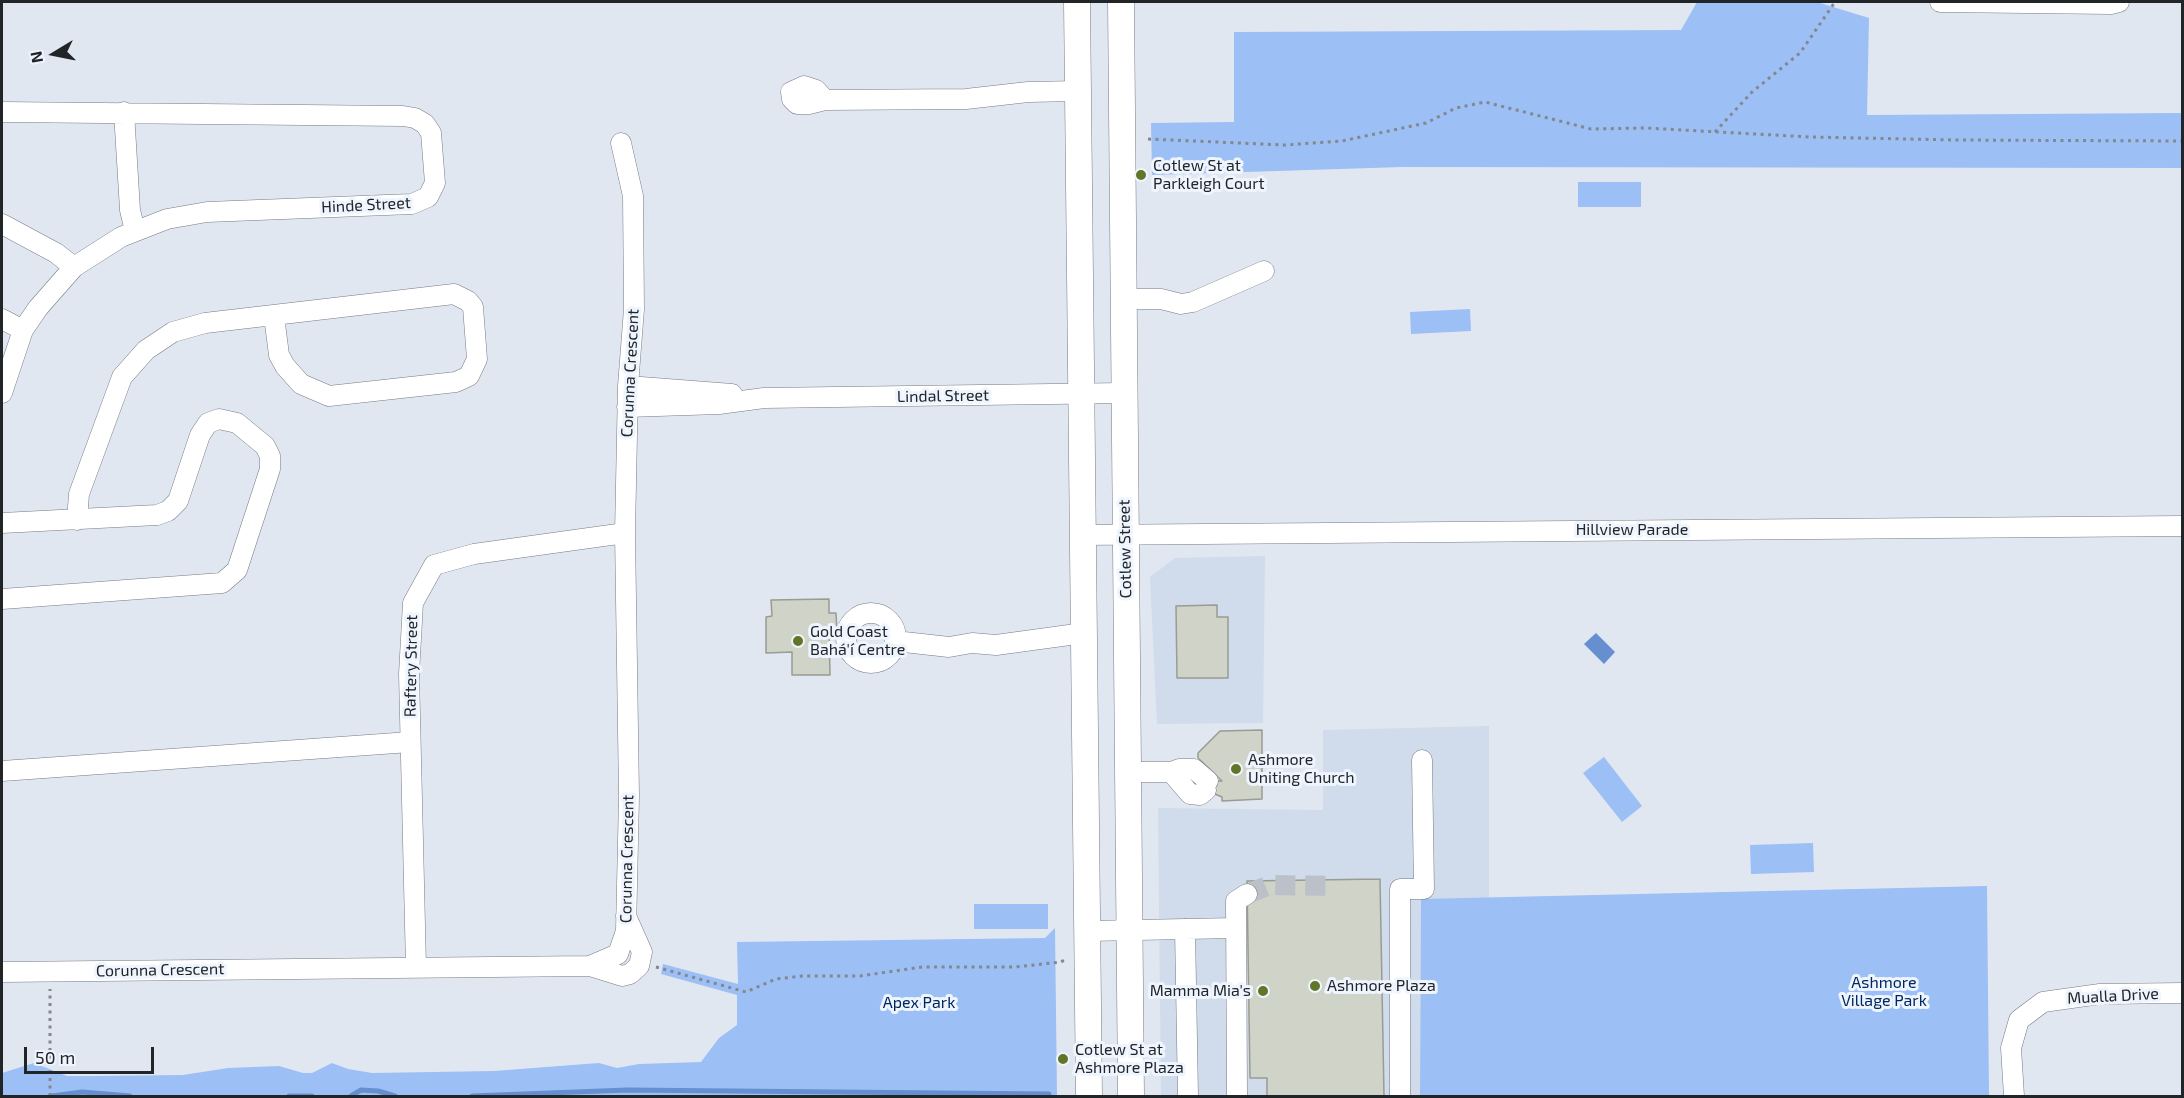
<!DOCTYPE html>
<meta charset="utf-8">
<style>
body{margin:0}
#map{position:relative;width:2184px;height:1098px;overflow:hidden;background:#e1e7f1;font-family:"Exo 2",sans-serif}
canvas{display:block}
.frame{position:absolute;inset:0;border:3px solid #222528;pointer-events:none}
.north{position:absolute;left:24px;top:24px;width:60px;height:60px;-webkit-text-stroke:4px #eef5ff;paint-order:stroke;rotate:260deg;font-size:16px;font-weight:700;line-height:24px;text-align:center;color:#222528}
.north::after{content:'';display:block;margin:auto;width:21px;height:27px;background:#222528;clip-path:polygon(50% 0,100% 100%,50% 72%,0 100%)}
.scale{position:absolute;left:24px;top:1047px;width:130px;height:27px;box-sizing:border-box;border:3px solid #222528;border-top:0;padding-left:8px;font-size:18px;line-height:21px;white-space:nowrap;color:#222528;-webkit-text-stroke:4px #eef5ff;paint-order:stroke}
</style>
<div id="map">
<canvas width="2184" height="1098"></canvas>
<div class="frame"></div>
<div class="north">N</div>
<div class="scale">50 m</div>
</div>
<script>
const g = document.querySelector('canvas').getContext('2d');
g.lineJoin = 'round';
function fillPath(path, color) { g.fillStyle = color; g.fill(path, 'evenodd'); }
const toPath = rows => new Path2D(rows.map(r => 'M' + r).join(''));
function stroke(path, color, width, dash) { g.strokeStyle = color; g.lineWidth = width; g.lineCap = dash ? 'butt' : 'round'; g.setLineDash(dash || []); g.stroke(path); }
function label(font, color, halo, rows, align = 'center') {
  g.font = font + ' "Exo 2",sans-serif'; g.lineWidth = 6; g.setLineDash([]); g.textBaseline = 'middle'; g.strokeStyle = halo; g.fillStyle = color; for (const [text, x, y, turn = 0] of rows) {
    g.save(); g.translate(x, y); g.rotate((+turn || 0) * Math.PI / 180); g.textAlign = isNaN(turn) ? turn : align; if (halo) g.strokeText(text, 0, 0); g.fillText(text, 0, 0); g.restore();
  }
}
fillPath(toPath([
 [1265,556,1263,723,1157,724,1150,577,1175,558],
 [1489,726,1489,898,1421,899,1420,1096,1161,1096,1158,808,1323,810,1323,730]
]), '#d0dbeb');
fillPath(toPath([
 [1697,2,1817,2,1869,18,1867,115,2182,113,2182,168,1402,167,1152,175,1151,123,1234,122,1234,32,1681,30],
 [1578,182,1641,182,1641,207,1578,207],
 [1470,309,1471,331,1411,334,1410,312],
 [1604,757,1642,806,1622,822,1583,773],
 [1813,843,1814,872,1751,874,1750,845],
 [1987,886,1989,1096,1420,1096,1421,899],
 [974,904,1048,904,1048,929,974,929],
 [1055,928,1057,1096,2,1096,2,1073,34,1063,67,1076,92,1076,183,1075,228,1068,279,1066,303,1073,312,1073,332,1063,348,1069,372,1073,494,1071,599,1063,617,1068,639,1064,701,1062,719,1038,737,1025,737,995,661,974,663,964,738,984,737,942,1045,938]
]), '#9cbff5');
fillPath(toPath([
 [1596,633,1615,652,1604,664,1584,644]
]), '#668fcf');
stroke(toPath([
 [52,1096,82,1092,130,1096],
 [289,1096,312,1096],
 [351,1096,361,1090,378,1091,395,1096],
 [472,1096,627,1090,1049,1094]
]), '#668fcf', 5);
const building = toPath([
 [829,599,829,613,836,613,837,630,829,630,830,675,792,675,792,652,766,653,766,617,772,616,771,600,829,599],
 [1217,605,1217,617,1228,617,1228,678,1177,678,1176,606,1217,605],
 [1262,730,1262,799,1222,801,1222,797,1196,786,1196,781,1222,781,1198,758,1198,753,1220,731,1262,730],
 [1380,879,1384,1096,1267,1096,1267,1078,1250,1078,1247,881,1380,879]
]);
fillPath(building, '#cfd3c8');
stroke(building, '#999c92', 1.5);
stroke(toPath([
 [1247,894,1270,885,1335,886]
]), '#bbc0c9', 20, [20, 10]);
const minor = toPath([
 [1940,2,2111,4,2119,2],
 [825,100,816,90,804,86,791,92,792,99,797,104,809,104,825,100,966,99,1028,92,1078,91],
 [2,112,403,116,415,118,425,124,431,133,435,183,428,197,412,204,207,212,167,219,121,237,74,267,38,308,23,330,2,393],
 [124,112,130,210,135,231],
 [2,224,56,253,74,267],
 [1123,299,1161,299,1181,304,1193,302,1264,271],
 [2,319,23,330],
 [628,386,732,394],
 [627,407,719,404,764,398,1123,393],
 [77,520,79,494,122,377,146,350,173,332,205,323,454,294,468,301,473,307,477,359,469,376,456,382,329,396,301,384,285,366,279,355,274,316],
 [2,523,157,515,168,511,178,501,200,435,208,423,219,419,237,423,265,446,270,456,270,469,237,570,222,583,2,599],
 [1082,535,2182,526],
 '846 638a25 25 0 1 1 50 0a25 25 0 1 1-50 0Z',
 [895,641,949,647,972,643,996,645,1084,633],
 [2,771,410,742],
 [1128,772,1171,772,1190,794,1200,795,1206,790],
 [1171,772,1179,769,1194,769,1208,781],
 [1185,929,1188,1096],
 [1088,931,1235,928],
 [590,966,622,976,630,974,639,966,642,952,626,916],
 [416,967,409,674,413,603,434,565,474,554,625,533],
 [2,972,590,966,618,954,626,931,629,796,625,533,628,386,634,309,633,196,621,143],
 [1237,1096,1236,901,1247,894],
 [1400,1096,1400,889,1424,889,1422,760],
 [2014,1096,2011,1048,2019,1020,2043,1002,2100,994,2182,993]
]);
const major = toPath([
 [1077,2,1089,1096],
 [1121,2,1131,1096]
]);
stroke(minor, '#757b84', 21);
stroke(major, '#757b84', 27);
stroke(toPath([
 [1715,132,1752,92,1800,53,1835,2],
 [1148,139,1285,145,1342,141,1426,123,1456,108,1485,102,1591,129,1646,128,1810,137,1956,140,2182,141],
 [656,967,746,992,776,979,802,976,860,976,922,967,1015,967,1061,962,1066,959],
 [50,1096,50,989]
]), '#83878e', 3, [3, 4.5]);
stroke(minor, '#fff', 20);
stroke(major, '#fff', 26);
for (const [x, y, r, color] of [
 [1141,175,6,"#617626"],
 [798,641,6,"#617626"],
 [1236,769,6,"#617626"],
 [1315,986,6,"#617626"],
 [1263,991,6,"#617626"],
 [1063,1059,6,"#617626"]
]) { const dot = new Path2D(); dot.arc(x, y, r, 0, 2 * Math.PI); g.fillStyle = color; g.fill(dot); stroke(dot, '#eef5ff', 2); }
label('16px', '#222528', '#eef5ff', [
 ["Cotlew St at",1153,166],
 ["Parkleigh Court",1153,184],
 ["Gold Coast",810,632],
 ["Bahá'í Centre",810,650],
 ["Ashmore",1248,760],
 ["Uniting Church",1248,778],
 ["Ashmore Plaza",1327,986],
 ["Mamma Mia's",1251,991,"right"],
 ["Cotlew St at",1075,1050],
 ["Ashmore Plaza",1075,1068]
], 'left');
label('16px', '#222528', '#eef5ff', [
 ["Hinde Street",366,205,-3],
 ["Corunna Crescent",630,373,-87],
 ["Lindal Street",943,396,-1],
 ["Hillview Parade",1632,530],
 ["Cotlew Street",1125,549,-91],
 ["Raftery Street",411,666,-89],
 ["Corunna Crescent",627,859,-89],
 ["Corunna Crescent",160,970,-1],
 ["Mualla Drive",2113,996,-3]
]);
label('16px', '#022760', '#eef5ff', [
 ["Ashmore",1884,983],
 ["Village Park",1884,1001],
 ["Apex Park",919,1003]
]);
</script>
